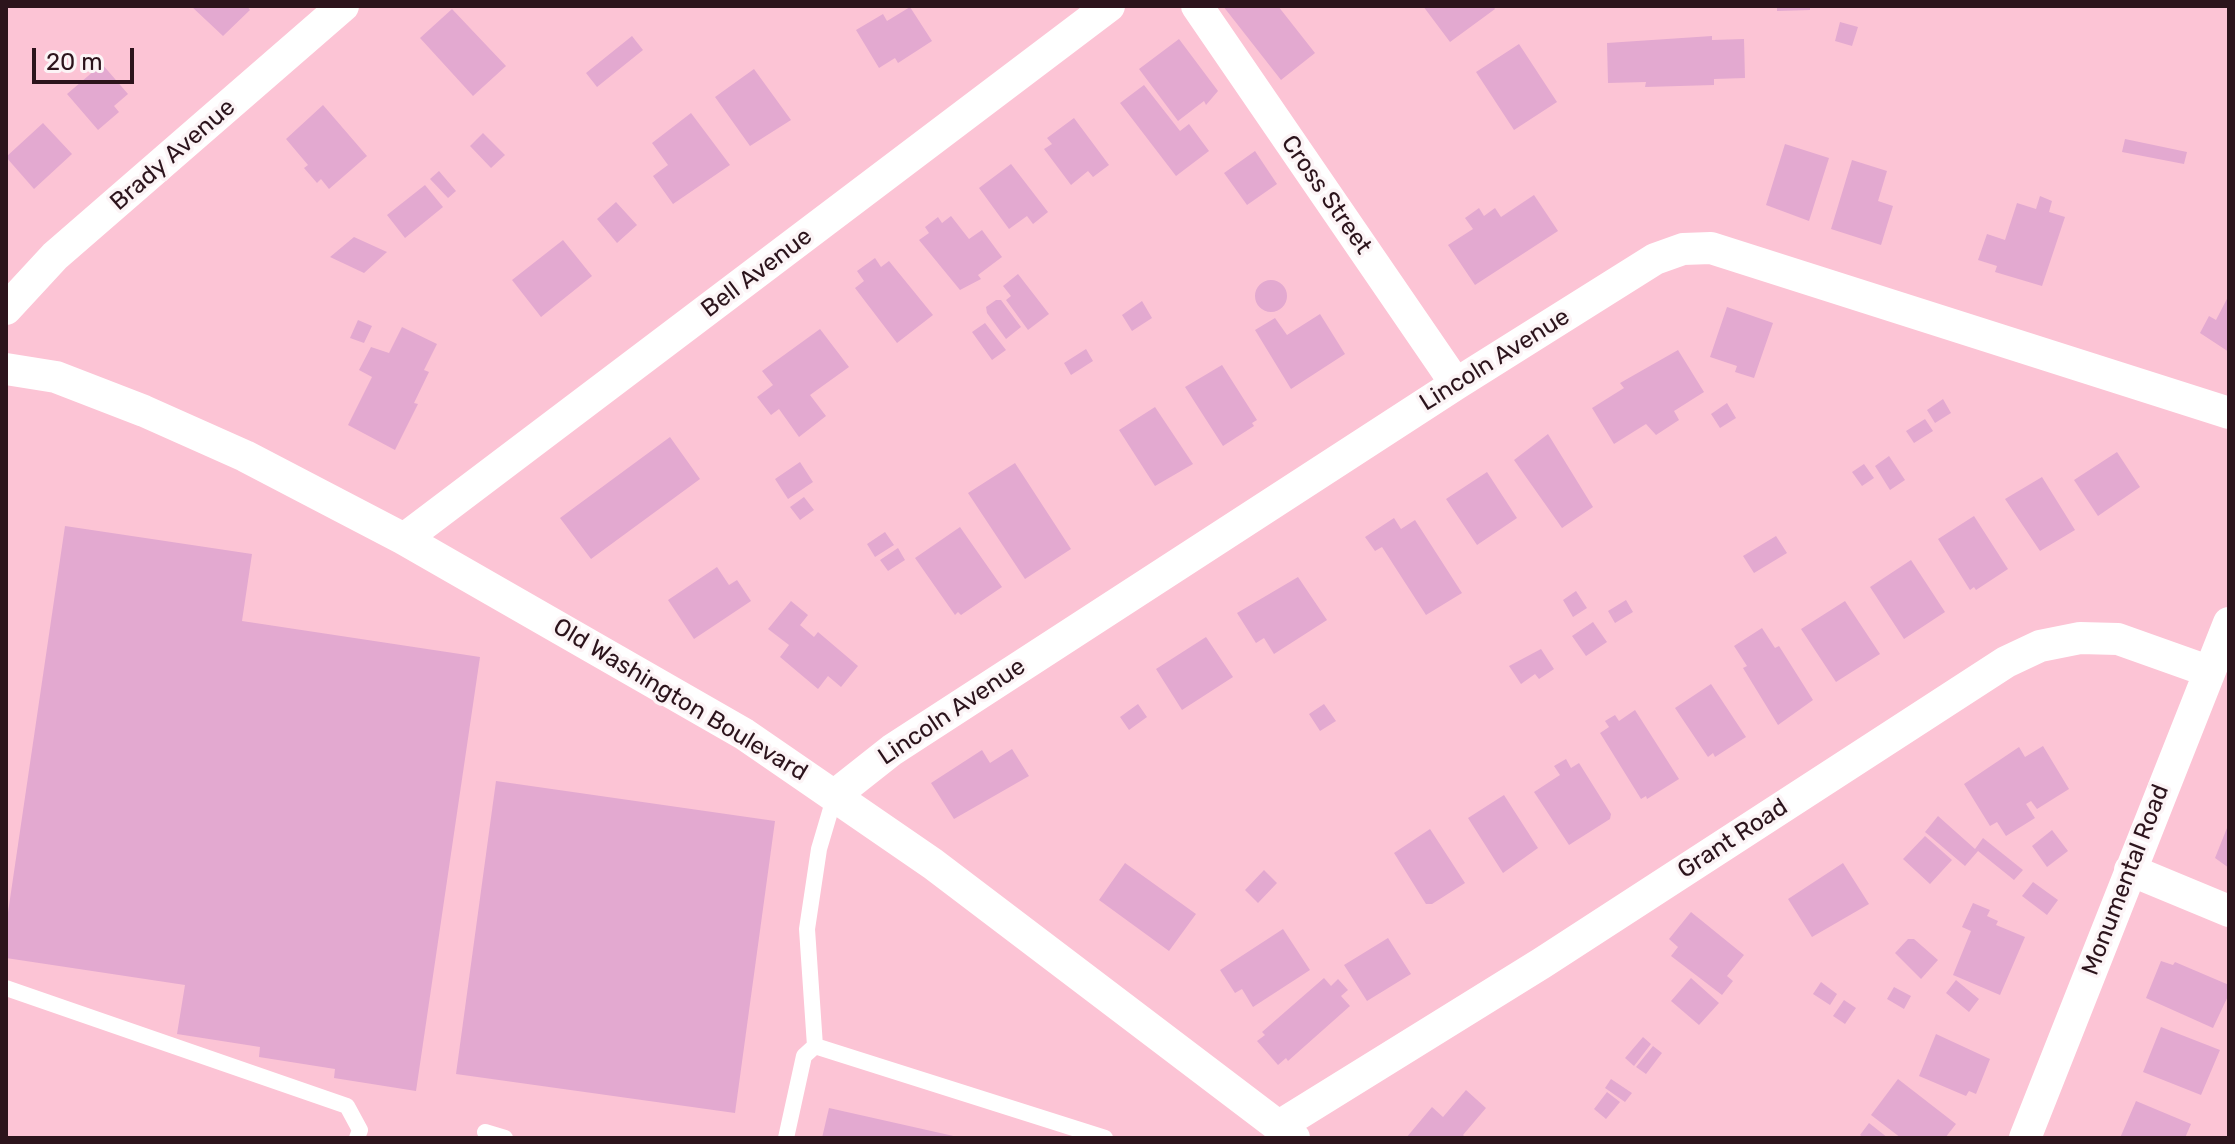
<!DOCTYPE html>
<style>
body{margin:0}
#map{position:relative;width:2235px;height:1144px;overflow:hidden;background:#fcc4d5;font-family:Rubik,sans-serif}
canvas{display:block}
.frame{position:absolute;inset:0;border:8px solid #2c141c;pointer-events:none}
.scale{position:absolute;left:32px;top:48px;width:102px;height:36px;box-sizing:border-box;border:4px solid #2c141c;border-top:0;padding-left:10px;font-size:24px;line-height:28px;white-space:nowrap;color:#2c141c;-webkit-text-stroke:6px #fcf4f6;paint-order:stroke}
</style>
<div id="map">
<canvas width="2235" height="1144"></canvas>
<div class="frame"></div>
<div class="scale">20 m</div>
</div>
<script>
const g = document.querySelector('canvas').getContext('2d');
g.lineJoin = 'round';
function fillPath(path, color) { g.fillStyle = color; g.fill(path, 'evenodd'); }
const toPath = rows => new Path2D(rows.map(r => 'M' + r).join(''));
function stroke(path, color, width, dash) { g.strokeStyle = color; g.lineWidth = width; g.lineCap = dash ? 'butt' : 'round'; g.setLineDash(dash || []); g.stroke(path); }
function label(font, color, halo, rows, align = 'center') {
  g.font = font + ' Rubik,sans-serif'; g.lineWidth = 7; g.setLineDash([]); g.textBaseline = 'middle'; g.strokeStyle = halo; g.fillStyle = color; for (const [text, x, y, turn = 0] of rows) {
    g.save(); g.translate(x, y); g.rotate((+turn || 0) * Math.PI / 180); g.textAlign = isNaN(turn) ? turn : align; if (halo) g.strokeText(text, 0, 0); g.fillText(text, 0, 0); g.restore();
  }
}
fillPath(toPath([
 [191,6,247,6,250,10,223,36],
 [1223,6,1278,6,1315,53,1281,80],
 [1423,6,1493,6,1495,9,1450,42],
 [1777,6,1810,6,1810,10,1777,11],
 [910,7,932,41,898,63,895,58,879,68,856,30,883,14,887,21],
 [452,9,506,66,473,96,420,38],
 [1840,22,1858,27,1852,46,1835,41],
 [632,36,643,50,597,87,586,73],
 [1712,36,1712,40,1744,39,1745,78,1714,79,1714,85,1645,87,1646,82,1608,83,1607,43],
 [1179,39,1218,91,1206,105,1204,101,1178,121,1139,69],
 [1519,44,1557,102,1514,130,1476,72],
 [102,64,128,94,114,106,119,112,98,130,67,94],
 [754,69,791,120,750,146,715,97],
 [1144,85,1180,131,1189,124,1209,151,1176,176,1120,103],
 [323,105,367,156,329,189,321,179,317,183,304,168,308,165,286,139],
 [691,113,730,165,673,204,653,176,668,165,652,143],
 [1074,118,1109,165,1093,177,1088,171,1071,185,1044,149,1052,144,1047,138],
 [43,123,72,154,34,189,6,157],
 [483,133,505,155,491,168,470,146],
 [2125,139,2187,152,2184,164,2122,152],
 [1785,144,1829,158,1809,221,1766,205],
 [1255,151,1277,184,1247,205,1224,173],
 [1852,160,1887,171,1878,201,1893,206,1881,245,1831,229],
 [1011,164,1048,212,1033,224,1027,216,1009,229,979,188],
 [439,171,456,191,448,198,430,179],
 [425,185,443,207,405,238,387,215],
 [1534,195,1558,231,1475,285,1448,245,1473,229,1465,218,1479,208,1484,216,1495,208,1501,217],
 [2040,196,2052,201,2049,212,2065,217,2042,286,1995,272,1997,266,1978,260,1987,234,2005,240,2017,203,2036,209],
 [616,202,637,225,617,243,597,219],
 [951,216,969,239,982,230,1002,257,978,275,981,279,960,290,919,240,929,233,925,227,938,217,942,223],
 [354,237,387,252,364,273,330,257],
 [563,240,592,276,541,317,512,280],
 [875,258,881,267,889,261,933,315,897,343,855,288,864,281,857,271],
 [1018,274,1049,314,1028,330,1006,300,1011,296,1003,286],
 '1255 296a16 16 0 1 1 32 0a16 16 0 1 1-32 0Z',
 [2229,295,2229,352,2200,333,2209,316,2216,320],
 [996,300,1001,300,1021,327,1006,339,987,313,986,307],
 [1142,301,1152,318,1132,331,1122,315],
 [1727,307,1773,323,1754,378,1735,372,1737,366,1710,357],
 [1320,314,1345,354,1291,389,1255,330,1275,318,1287,335],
 [358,320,372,326,364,343,350,338],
 [985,323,1006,350,992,360,972,332],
 [402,327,437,344,424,370,429,372,414,403,418,404,395,450,348,425,372,377,359,370,371,347,389,353],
 [820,329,849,367,810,395,826,416,799,437,779,409,771,415,757,397,773,385,762,371],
 [1086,349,1093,361,1071,375,1064,363],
 [1678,350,1704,392,1674,411,1679,420,1656,435,1646,424,1614,444,1592,408,1624,388,1620,383],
 [1222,365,1257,420,1252,423,1254,426,1223,446,1185,387],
 [1943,399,1951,413,1935,423,1927,410],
 [1727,403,1736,418,1720,428,1711,414],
 [1155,407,1193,464,1155,486,1119,430],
 [1925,419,1933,431,1914,443,1906,431],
 [1548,434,1593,507,1562,528,1514,460],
 [670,437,700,479,591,559,560,518],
 [2117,452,2140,487,2098,516,2074,480],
 [1889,456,1905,480,1890,490,1875,466],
 [800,462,813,482,788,499,775,479],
 [1015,463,1071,549,1025,579,968,493],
 [1864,464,1874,478,1862,486,1852,472],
 [1487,472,1517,518,1477,545,1446,499],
 [2042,477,2075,530,2040,551,2005,499],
 [804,497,814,510,800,520,790,507],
 [1974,516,2008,569,1976,590,1974,587,1970,590,1938,539],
 [1394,518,1401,529,1415,520,1462,593,1426,615,1382,547,1375,551,1365,537],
 [65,526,252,554,242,621,480,657,416,1091,334,1078,335,1069,259,1057,260,1047,177,1034,185,985,6,958,6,926],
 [960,527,1002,587,961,615,958,612,955,615,915,558],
 [885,532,894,545,875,557,867,544],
 [1776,536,1787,553,1754,573,1743,556],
 [898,548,905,560,888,571,880,560],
 [1911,560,1945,612,1904,639,1870,587],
 [717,567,729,585,737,580,751,601,694,639,668,600],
 [1298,577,1327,620,1274,654,1264,638,1256,643,1237,613],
 [1576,591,1587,608,1573,617,1563,600],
 [1626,600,1633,612,1615,623,1608,611],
 [791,601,808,615,800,625,814,637,818,632,858,666,841,687,828,676,818,689,780,657,789,645,768,629],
 [1845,601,1880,654,1836,682,1801,629],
 [1593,622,1607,642,1586,656,1572,636],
 [1762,628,1775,648,1779,646,1813,700,1778,725,1743,668,1747,666,1734,646],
 [1206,637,1233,677,1182,710,1156,669],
 [1541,649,1554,669,1539,679,1535,674,1521,684,1509,666],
 [1711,684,1746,737,1715,757,1713,753,1708,757,1675,708],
 [1138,704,1147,717,1129,730,1120,717],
 [1324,704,1336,721,1320,731,1309,714],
 [1635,710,1679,779,1647,799,1646,796,1641,799,1600,733,1609,727,1605,721,1615,715,1619,721],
 [2043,746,2069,789,2037,809,2031,801,2026,804,2035,818,2006,836,1997,822,1990,826,1964,784,2019,747,2025,757],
 [1012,749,1029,776,954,819,931,783,982,750,990,763],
 [1566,759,1571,768,1579,763,1611,814,1610,819,1569,845,1534,792,1560,775,1554,766],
 [496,781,775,821,735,1113,456,1074],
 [1504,795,1538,848,1503,873,1468,818],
 [1938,816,1975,849,1983,838,2023,870,2014,880,1978,851,1965,866,1925,832],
 [2229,823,2229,868,2215,858],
 [1430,829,1465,883,1432,904,1426,904,1394,853],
 [2052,830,2068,851,2047,867,2032,846],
 [1925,836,1952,860,1930,884,1903,859],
 [1125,863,1196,914,1169,951,1099,900],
 [1843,863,1869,904,1812,937,1788,899],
 [1264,870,1277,883,1258,903,1245,890],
 [2033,882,2058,900,2047,915,2022,896],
 [1973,903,1990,910,1987,916,1998,921,1996,925,2025,937,2000,995,1953,975,1971,931,1962,927],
 [1691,912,1744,955,1727,976,1733,981,1722,995,1671,956,1678,947,1669,939],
 [1283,929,1310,970,1253,1007,1242,989,1235,993,1220,970],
 [1388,938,1411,974,1367,1001,1344,965],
 [1908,939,1914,939,1938,960,1921,979,1895,953],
 [2161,961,2173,965,2175,962,2229,985,2229,994,2213,1028,2146,998],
 [1324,978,1331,986,1338,979,1348,990,1341,996,1350,1006,1288,1061,1286,1058,1278,1065,1257,1041,1265,1035,1262,1032],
 [1691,978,1719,1003,1699,1025,1671,1001],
 [1956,980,1979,999,1969,1012,1946,993],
 [1821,982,1837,994,1830,1005,1813,994],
 [1894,987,1911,996,1904,1009,1887,999],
 [1844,1000,1856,1008,1845,1024,1833,1016],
 [2161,1027,2220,1050,2201,1095,2143,1072],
 [1936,1034,1990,1059,1976,1094,1969,1091,1966,1096,1919,1076],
 [1643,1037,1651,1044,1634,1066,1625,1058],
 [1653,1046,1662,1053,1646,1074,1636,1067],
 [1611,1079,1632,1093,1625,1102,1605,1088],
 [1898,1079,1956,1124,1945,1138,1901,1138,1871,1115],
 [1466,1090,1486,1108,1463,1135,1466,1138,1406,1138,1432,1107,1443,1117],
 [1607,1092,1620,1102,1606,1119,1594,1109],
 [2136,1101,2191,1124,2185,1138,2120,1138],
 [829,1108,958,1137,958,1138,822,1138],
 [1869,1123,1888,1138,1864,1138,1860,1135]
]), '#e3a9d0');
stroke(toPath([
 [6,988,347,1106,360,1130,357,1138],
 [815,1046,807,929,819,849,835,795],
 [485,1132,505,1138],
 [786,1138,804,1056,815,1046,1105,1138]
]), '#fff', 16);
stroke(toPath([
 [1197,6,1456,384],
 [6,309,55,256,343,6],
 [6,369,56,377,144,411,245,456,404,539,744,734,933,864,1294,1138],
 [404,539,1109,6],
 [835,795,892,750,1456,384,1655,259,1683,249,1711,248,2229,413],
 [2130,870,2229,911],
 [1279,1126,1542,963,2006,662,2040,646,2080,638,2118,639,2208,671],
 [2025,1138,2229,623]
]), '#fff', 32);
label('24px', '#2c141c', '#fcf4f6', [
 ["Brady Avenue",173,155,-41],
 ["Cross Street",1326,195,55],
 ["Bell Avenue",757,273,-37],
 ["Lincoln Avenue",1495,360,-32],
 ["Old Washington Boulevard",680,700,31],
 ["Lincoln Avenue",952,712,-34],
 ["Grant Road",1733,839,-33],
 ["Monumental Road",2126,880,-69]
]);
</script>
